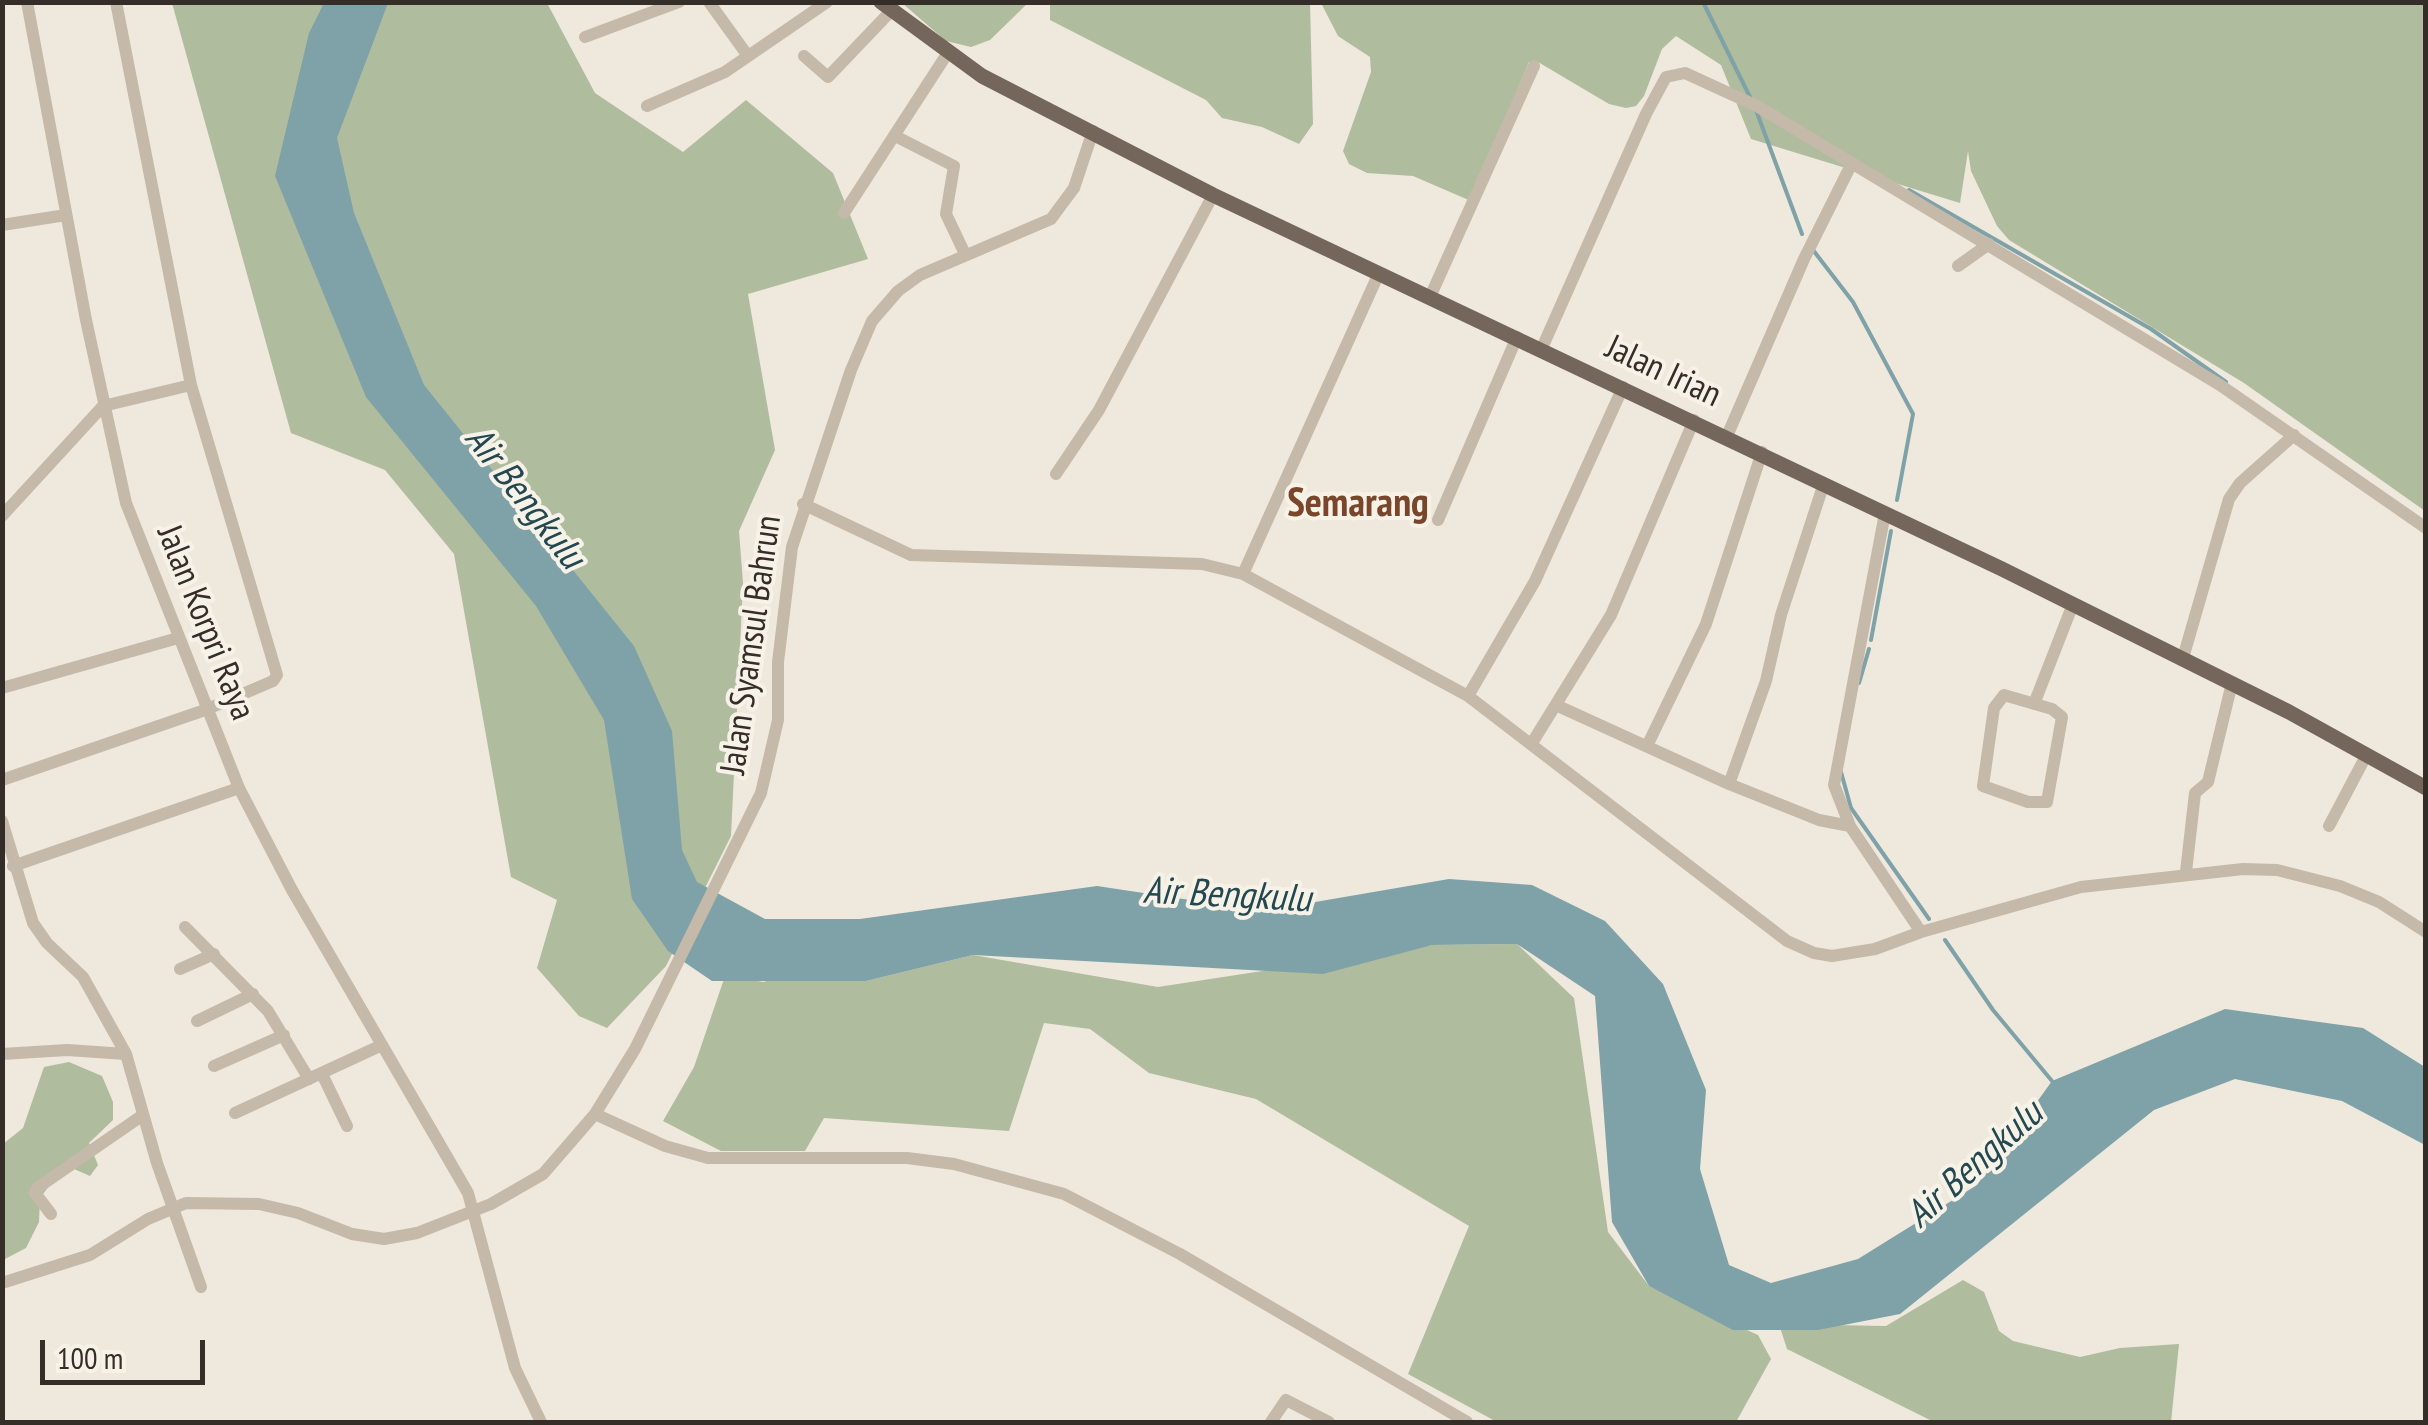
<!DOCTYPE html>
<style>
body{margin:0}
#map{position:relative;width:2428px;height:1425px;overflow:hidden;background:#efe8dc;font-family:"PT Sans Narrow",sans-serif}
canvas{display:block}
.frame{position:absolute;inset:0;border:5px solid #342d28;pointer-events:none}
.scale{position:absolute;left:40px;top:1340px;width:165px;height:45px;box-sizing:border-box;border:5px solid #342d28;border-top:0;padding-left:12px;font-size:30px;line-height:35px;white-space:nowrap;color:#342d28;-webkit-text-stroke:8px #f7f2e8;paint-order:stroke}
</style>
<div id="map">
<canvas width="2428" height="1425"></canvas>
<div class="frame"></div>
<div class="scale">100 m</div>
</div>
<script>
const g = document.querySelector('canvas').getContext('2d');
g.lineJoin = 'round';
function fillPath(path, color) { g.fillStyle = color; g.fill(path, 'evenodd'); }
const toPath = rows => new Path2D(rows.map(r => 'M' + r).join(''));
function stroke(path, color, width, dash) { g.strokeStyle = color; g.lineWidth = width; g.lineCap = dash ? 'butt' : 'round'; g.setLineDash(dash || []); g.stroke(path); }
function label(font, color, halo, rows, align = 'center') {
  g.font = font + ' "PT Sans Narrow",sans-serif'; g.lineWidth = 8; g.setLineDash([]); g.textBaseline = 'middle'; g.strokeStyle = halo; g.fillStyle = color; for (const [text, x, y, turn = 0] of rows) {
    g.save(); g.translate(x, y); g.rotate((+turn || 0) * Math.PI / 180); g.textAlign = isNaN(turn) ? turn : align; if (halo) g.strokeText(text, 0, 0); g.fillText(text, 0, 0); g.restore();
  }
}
fillPath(toPath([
 [172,3,547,3,595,93,683,152,746,100,833,173,868,259,748,294,775,450,739,531,743,583,731,836,666,966,607,1028,579,1016,537,968,557,900,511,877,454,554,385,470,291,433],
 [902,3,1028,3,990,40,971,47,946,41],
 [1050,3,1310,3,1313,124,1299,144,1262,127,1222,118,1206,100,1050,20],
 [1321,3,2425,3,2425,511,2244,383,2009,240,1997,226,1971,171,1968,151,1960,203,1751,139,1721,65,1676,36,1662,49,1644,96,1636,106,1626,108,1609,104,1538,62,1529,62,1471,201,1413,176,1367,173,1349,164,1343,151,1371,72,1370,57,1338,36],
 [1517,944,1574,998,1608,1232,1649,1286,1758,1335,1771,1359,1736,1422,1497,1422,1408,1374,1469,1226,1256,1099,1149,1073,1090,1029,1044,1023,1009,1131,824,1118,805,1151,721,1151,663,1121,694,1067,725,976,764,982,808,961,866,981,973,955,1158,987,1432,945],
 [69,1062,102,1076,113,1102,113,1120,89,1143,98,1165,90,1176,65,1165,40,1198,39,1222,26,1248,3,1260,3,1144,23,1128,44,1067],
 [1963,1280,1984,1292,1999,1331,2013,1341,2080,1357,2120,1348,2179,1344,2171,1422,1934,1422,1787,1349,1779,1324,1886,1326]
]), '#afbc9e');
fillPath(toPath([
 [324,3,388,3,337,138,354,213,424,385,634,646,672,731,682,850,697,882,765,919,860,919,1097,886,1263,911,1449,879,1532,885,1605,921,1663,984,1706,1090,1700,1169,1729,1265,1771,1283,1858,1259,1977,1185,2052,1081,2225,1009,2363,1028,2425,1067,2425,1145,2342,1101,2235,1079,2154,1110,1900,1314,1818,1330,1733,1330,1649,1286,1612,1222,1595,996,1517,944,1432,945,1323,974,973,955,866,981,712,981,668,951,632,899,604,720,536,606,366,397,275,176,309,33]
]), '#7ea2a8');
stroke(toPath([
 [1703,2,1750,97],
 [1756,110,1802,234],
 [1909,190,2151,329,2226,382],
 [1813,250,1853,302,1913,414,1897,500],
 [1871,640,1891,531],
 [1859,683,1869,649],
 [1841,772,1851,808,1929,919],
 [1945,940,1993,1010,2052,1081]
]), '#7ea2a8', 4);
stroke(toPath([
 [27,2,86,320,126,503,239,788,292,890,468,1193,515,1368,541,1422],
 [709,2,748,56],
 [585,37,679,2],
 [804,56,828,77,891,11],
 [647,106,725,72,827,2],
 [897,137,954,166,946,214,965,254],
 [844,213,947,54],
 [2,225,66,215],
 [1958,266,1989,244],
 [1430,297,1534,66],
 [1542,348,1646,114,1666,77,1685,73,1757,106,2220,385,2426,528],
 [1727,436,1804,259,1852,163],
 [1056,474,1099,410,1213,195],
 [803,504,911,555,1202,564,1243,574,1468,696,1787,941,1814,953,1832,956,1875,949,1921,932,2081,887,2243,869,2277,870,2340,886,2379,902,2426,932],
 [1885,513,1834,785,1850,826,1921,932],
 [2,516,103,406,191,385],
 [1438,520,1517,337],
 [1243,574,1379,273],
 [2183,658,2229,499,2240,483,2294,435],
 [2,688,178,638],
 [2004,695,2052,709,2062,717,2047,802,2028,802,1983,786,1994,708,2004,695],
 [1468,696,1535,581,1623,387],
 [2034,704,2073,604],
 [1558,706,1729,784,1819,820,1850,826],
 [1532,743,1611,615,1694,420],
 [1647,746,1706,624,1762,452],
 [2,780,205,710,273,681,277,675,191,385,116,2],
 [1729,784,1766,681,1781,615,1824,483],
 [2,821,33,923,47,943,83,977,126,1054,157,1163,201,1287],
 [2329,826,2367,754],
 [13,866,239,788],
 [2186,872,2195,793,2208,782,2232,683],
 [185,927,268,1011,309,1079],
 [180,969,214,954],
 [197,1021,253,994],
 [2,1054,67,1050,126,1054],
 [214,1066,284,1035],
 [322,1074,347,1126],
 [235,1113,382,1045],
 [595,1114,665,1146,708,1158,907,1158,954,1164,1064,1194,1180,1254,1467,1422],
 [51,1214,35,1193,37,1188,143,1115],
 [2,1283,90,1255,148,1219,186,1203,259,1204,298,1213,352,1234,384,1239,417,1233,491,1204,543,1174,595,1114,635,1049,761,793,778,720,778,662,792,547,851,370,872,321,898,291,920,275,1051,219,1074,188,1093,131],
 [1271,1422,1286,1400,1329,1422]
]), '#c5b9aa', 12);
stroke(toPath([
 [881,2,982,76,1213,195,2002,569,2289,712,2426,788]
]), '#74665b', 15);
label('35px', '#342d28', '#f7f2e8', [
 ["Jalan Irian",1663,372,25],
 ["Jalan Korpri Raya",205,623,68],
 ["Jalan Syamsul Bahrun",752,645,-82]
]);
label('italic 38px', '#234850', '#f7f2e8', [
 ["Air Bengkulu",524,498,52],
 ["Air Bengkulu",1227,896,3],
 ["Air Bengkulu",1975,1165,-42]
]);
label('bold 40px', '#79462b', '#f7f2e8', [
 ["Semarang",1358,505]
]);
</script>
